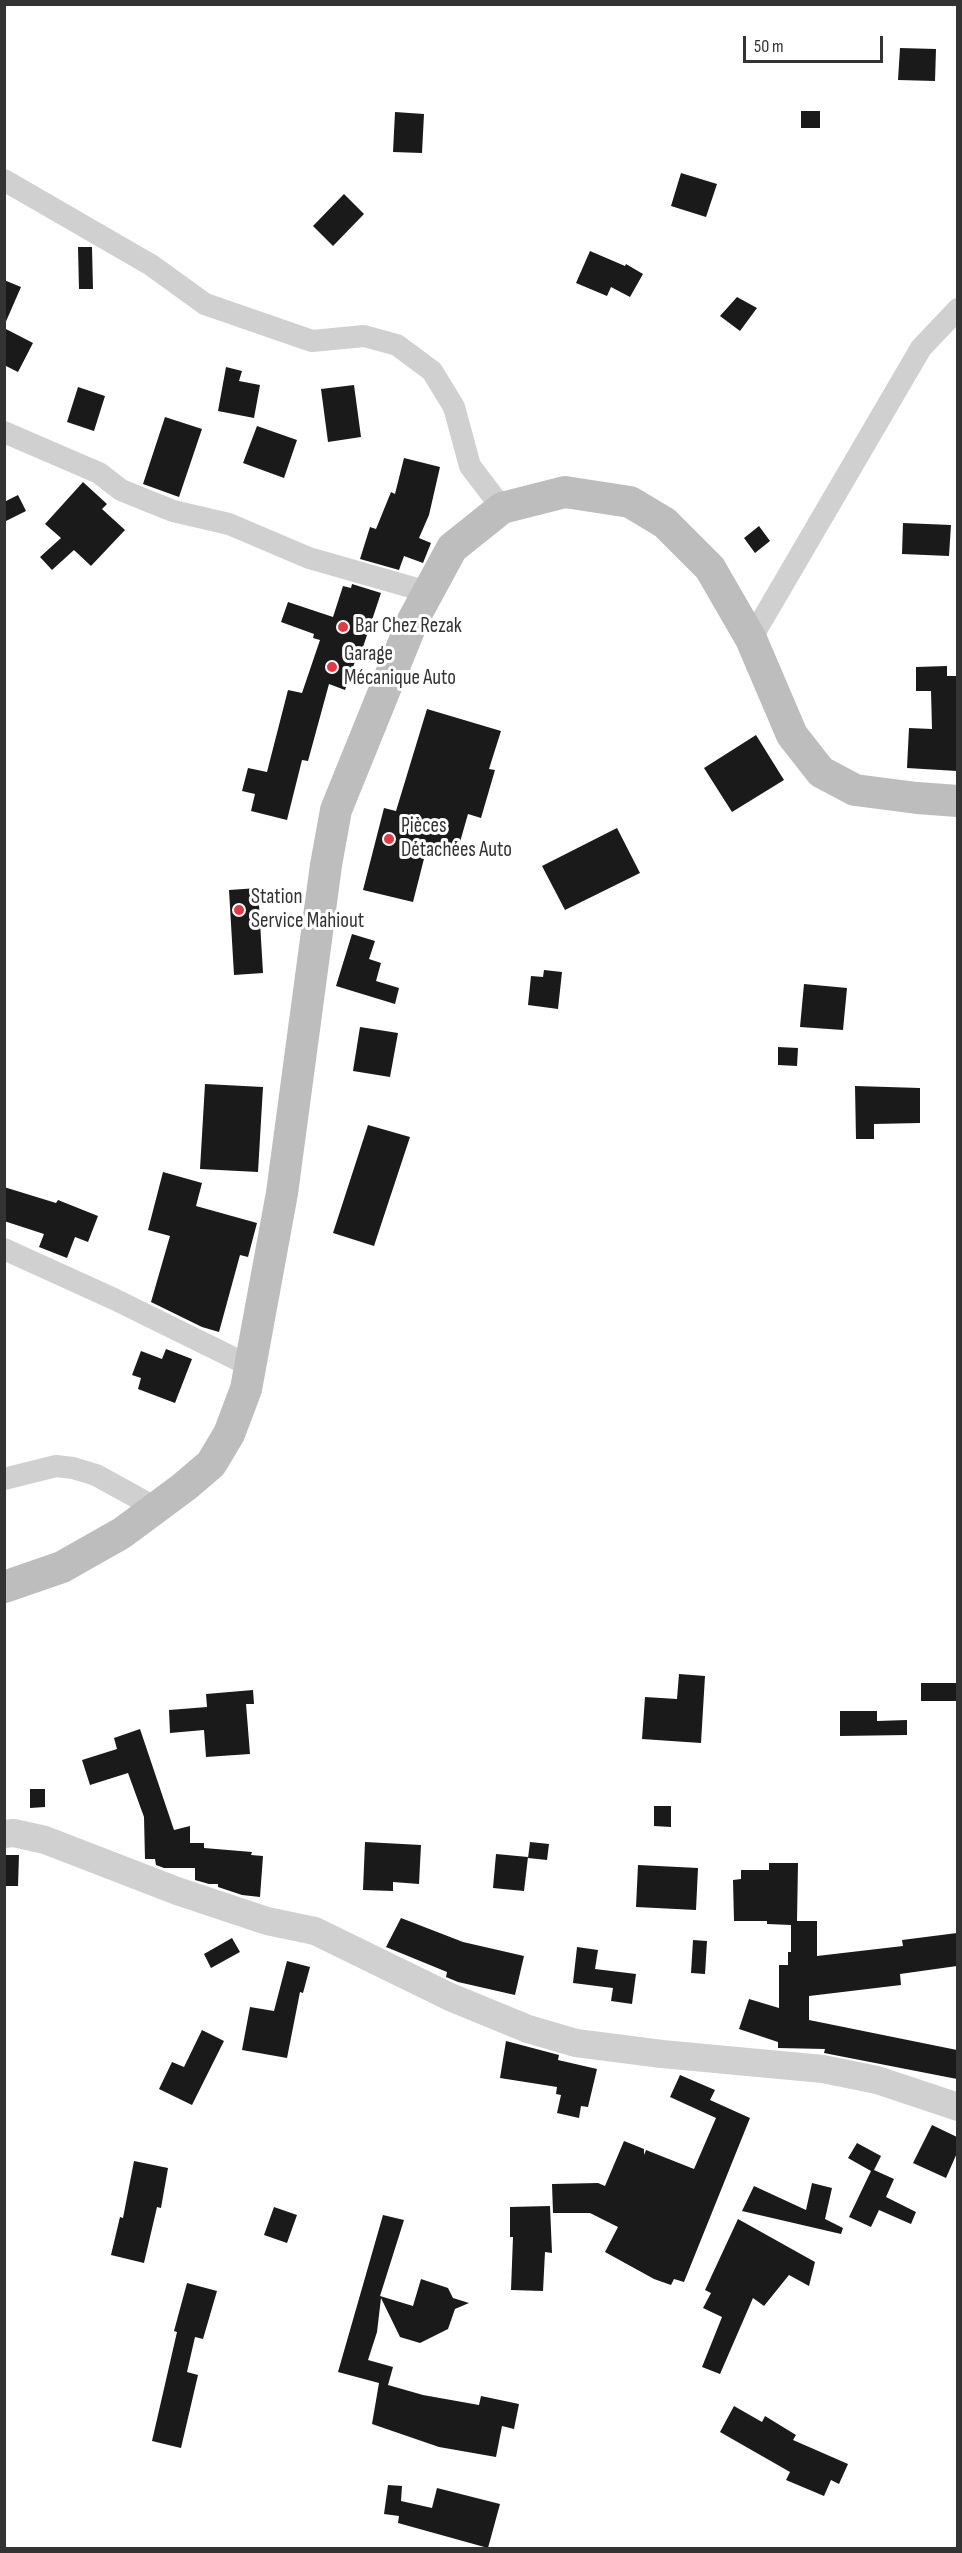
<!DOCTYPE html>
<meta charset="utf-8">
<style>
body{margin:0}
#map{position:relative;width:962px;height:2553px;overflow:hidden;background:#fff;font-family:"Sofia Sans Condensed",sans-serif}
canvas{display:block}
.frame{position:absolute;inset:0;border:6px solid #333;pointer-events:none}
.scale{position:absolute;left:743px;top:36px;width:140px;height:27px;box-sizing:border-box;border:3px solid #333;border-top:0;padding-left:8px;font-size:18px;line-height:21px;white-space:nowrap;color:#333;-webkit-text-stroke:4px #fff;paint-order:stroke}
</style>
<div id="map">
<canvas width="962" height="2553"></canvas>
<div class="frame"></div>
<div class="scale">50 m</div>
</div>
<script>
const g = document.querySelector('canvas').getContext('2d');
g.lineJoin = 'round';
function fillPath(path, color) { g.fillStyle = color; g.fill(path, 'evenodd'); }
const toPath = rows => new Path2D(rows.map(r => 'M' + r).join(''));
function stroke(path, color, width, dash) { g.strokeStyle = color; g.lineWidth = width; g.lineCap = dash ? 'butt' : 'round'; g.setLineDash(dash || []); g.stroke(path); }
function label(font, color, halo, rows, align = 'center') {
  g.font = font + ' "Sofia Sans Condensed",sans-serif'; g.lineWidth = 6; g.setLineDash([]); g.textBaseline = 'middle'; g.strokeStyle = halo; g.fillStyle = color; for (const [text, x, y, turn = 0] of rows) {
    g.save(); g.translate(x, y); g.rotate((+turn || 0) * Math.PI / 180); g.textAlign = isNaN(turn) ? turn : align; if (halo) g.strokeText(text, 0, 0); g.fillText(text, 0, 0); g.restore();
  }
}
fillPath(toPath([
 [900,48,936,49,935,81,898,80],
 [801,111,820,111,820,128,801,128],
 [395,112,424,114,422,153,393,152],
 [681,173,717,184,706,217,671,206],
 [344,194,364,214,333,246,313,226],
 [78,247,92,247,93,289,79,289],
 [590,251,625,266,626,264,643,274,630,297,611,287,607,296,576,283],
 [4,280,21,287,4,326],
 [737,297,757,308,740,331,720,316],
 [4,328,33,343,18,372,4,365],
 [226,367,242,371,239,381,260,385,254,418,218,411],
 [354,385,361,437,328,442,321,389],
 [78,387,105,396,94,431,67,422],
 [165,417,202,429,179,497,143,484],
 [257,426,297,440,284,478,243,463],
 [404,458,440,467,429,515,419,538,431,543,423,563,404,556,399,570,360,559,370,527,376,529,391,492,395,494],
 [83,482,107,504,102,509,125,530,91,566,74,550,52,570,40,557,61,538,45,524],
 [18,495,26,511,4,522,4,502],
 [903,523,951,525,949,556,902,554],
 [759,526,770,541,755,553,744,538],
 [352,584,381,593,361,653,358,653,345,690,329,684,308,761,302,760,287,820,251,811,255,794,242,791,248,768,267,772,288,690,302,693,320,640,313,638,314,634,281,622,288,602,333,617,343,586,351,588],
 [947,666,947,676,957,676,957,771,907,768,909,728,932,729,931,691,916,691,916,667],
 [427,709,501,731,489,769,495,770,481,818,468,814,458,849,428,843,413,902,363,890,384,808,396,811],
 [756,735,784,780,732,812,704,768],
 [617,828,640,873,565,910,542,866],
 [258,888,263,973,234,975,229,890],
 [352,934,375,941,369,959,381,963,376,981,399,988,395,1004,336,986],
 [544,970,562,972,558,1009,528,1005,531,976,543,977],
 [804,984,847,988,843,1030,800,1027],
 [360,1027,398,1033,390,1077,353,1071],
 [778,1047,798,1048,797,1066,778,1065],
 [205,1084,263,1087,258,1172,200,1169],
 [855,1086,920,1088,920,1123,874,1124,874,1139,856,1139],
 [368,1125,410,1137,374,1246,333,1233],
 [163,1172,202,1183,196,1206,257,1223,248,1257,240,1255,219,1332,202,1327,151,1302,170,1236,148,1230],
 [4,1187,56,1203,58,1200,98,1216,88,1242,75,1237,67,1258,39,1247,44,1234,4,1221],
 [166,1349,192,1359,175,1403,138,1389,141,1378,132,1375,141,1351,162,1359],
 [679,1674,705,1676,701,1743,642,1739,645,1697,677,1699],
 [921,1683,957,1683,957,1701,921,1701],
 [253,1690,254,1704,246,1704,250,1754,206,1757,204,1730,170,1733,169,1710,207,1707,206,1694],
 [840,1711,877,1711,877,1721,907,1720,907,1735,840,1736],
 [140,1729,174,1830,190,1826,190,1843,204,1843,204,1848,252,1852,251,1855,263,1856,260,1897,242,1895,218,1887,218,1884,209,1884,195,1880,195,1868,164,1868,156,1865,155,1859,145,1859,144,1817,128,1773,90,1785,82,1760,117,1749,114,1738],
 [30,1789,45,1789,45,1807,30,1808],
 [654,1806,671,1806,671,1827,654,1826],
 [365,1842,421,1845,419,1884,393,1882,393,1891,363,1890],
 [530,1842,549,1844,547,1860,528,1858],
 [496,1854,528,1857,524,1891,493,1888],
 [4,1855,19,1855,18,1886,4,1886],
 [769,1863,798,1863,797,1921,817,1921,817,1956,903,1946,902,1940,957,1933,957,1966,900,1974,901,1985,809,1996,809,2020,957,2050,957,2079,824,2053,825,2049,778,2048,778,2042,739,2029,749,1999,779,2008,779,1965,788,1965,788,1952,791,1952,791,1925,767,1924,767,1921,734,1921,733,1880,741,1879,741,1870,769,1870],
 [638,1865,698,1868,696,1910,636,1907],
 [401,1918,463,1942,524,1956,515,1995,458,1982,446,1977,447,1972,386,1947],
 [232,1938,240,1952,211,1968,204,1954],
 [693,1940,707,1941,705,1974,691,1973],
 [577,1947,598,1950,595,1969,636,1974,632,2004,611,2001,613,1988,573,1983],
 [287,1961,310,1967,303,1993,300,1992,287,2058,242,2050,250,2007,274,2011],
 [202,2030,224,2041,192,2105,159,2089,172,2062,184,2067],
 [506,2041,559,2055,558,2060,597,2069,588,2107,581,2106,579,2118,557,2113,561,2095,556,2094,557,2087,500,2078],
 [680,2075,715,2090,710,2100,750,2118,684,2282,674,2279,671,2285,654,2279,605,2252,618,2227,590,2213,553,2213,552,2184,598,2183,605,2186,624,2141,644,2149,644,2155,646,2150,694,2169,716,2118,670,2097],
 [932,2125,957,2137,957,2153,946,2178,913,2163],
 [857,2143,881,2156,874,2170,894,2179,886,2197,916,2212,911,2224,879,2210,871,2227,849,2217,871,2171,848,2158],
 [134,2161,168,2168,161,2208,157,2207,144,2263,111,2255,120,2217,123,2218],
 [812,2183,832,2188,825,2219,843,2228,841,2234,742,2211,754,2186,806,2210],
 [550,2206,552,2253,545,2252,543,2291,511,2290,513,2237,510,2237,510,2207],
 [274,2207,297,2215,287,2243,264,2235],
 [383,2215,404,2220,380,2296,413,2306,421,2279,448,2288,453,2298,469,2303,455,2309,448,2329,420,2343,400,2337,381,2298,377,2332,368,2360,393,2367,388,2385,423,2395,479,2405,481,2396,519,2404,514,2429,502,2426,496,2457,439,2447,372,2424,379,2383,338,2372],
 [738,2219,815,2262,809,2286,789,2275,764,2306,753,2298,720,2374,702,2367,722,2317,703,2308,711,2293,705,2290],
 [187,2283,217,2291,203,2339,195,2337,187,2372,198,2375,181,2448,152,2441,177,2332,174,2331],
 [734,2406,762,2422,765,2416,796,2435,793,2440,848,2464,839,2484,831,2480,824,2496,786,2480,790,2472,720,2432],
 [388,2485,402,2486,401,2501,432,2508,437,2488,500,2504,488,2548,398,2523,399,2516,384,2514]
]), '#1a1a1a');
stroke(toPath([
 [4,180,151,265,205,304,312,341,364,336,397,345,432,371,454,407,470,466,502,508],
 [4,432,99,473,121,490,173,511,229,524,309,558,428,592],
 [751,639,921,348,958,309],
 [4,1249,114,1299,250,1366],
 [4,1479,56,1466,73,1468,96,1475,156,1508]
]), '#d0d0d0', 22);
stroke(toPath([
 [4,1834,14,1833,45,1840,177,1891,267,1921,315,1931,450,1997,528,2029,576,2043,662,2054,823,2069,877,2080,958,2107]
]), '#d0d0d0', 28);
stroke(toPath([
 [4,1587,62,1567,122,1533,184,1487,211,1464,229,1434,246,1389,282,1193,326,865,336,810,413,620,452,548,502,508,565,492,630,502,665,523,710,568,751,639,792,735,821,772,855,790,917,798,958,801]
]), '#bdbdbd', 32);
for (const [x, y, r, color] of [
 [343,627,6,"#e63946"],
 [332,667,6,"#e63946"],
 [389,839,6,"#e63946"],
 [239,910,6,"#e63946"]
]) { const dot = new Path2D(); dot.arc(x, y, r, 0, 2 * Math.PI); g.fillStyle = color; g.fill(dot); stroke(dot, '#fff', 2); }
label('21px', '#333', '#fff', [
 ["Bar Chez Rezak",355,627],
 ["Garage",344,655],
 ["Mécanique Auto",344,679],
 ["Pièces",401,827],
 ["Détachées Auto",401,851],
 ["Station",251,898],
 ["Service Mahiout",251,922]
], 'left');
</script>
